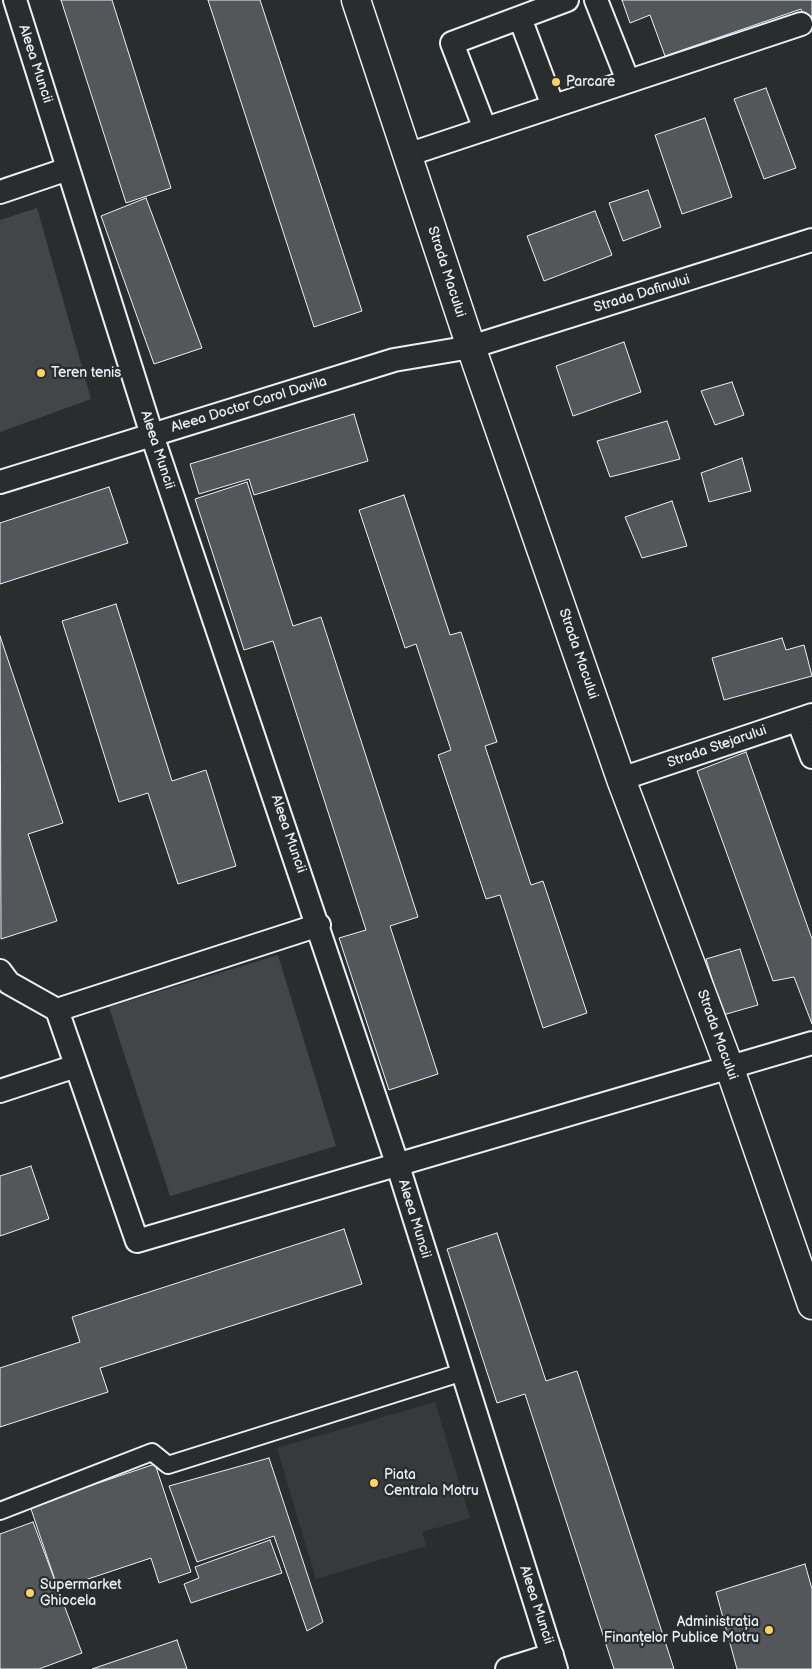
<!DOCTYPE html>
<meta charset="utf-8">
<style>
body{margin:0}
canvas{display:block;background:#2a2d2e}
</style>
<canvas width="812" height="1669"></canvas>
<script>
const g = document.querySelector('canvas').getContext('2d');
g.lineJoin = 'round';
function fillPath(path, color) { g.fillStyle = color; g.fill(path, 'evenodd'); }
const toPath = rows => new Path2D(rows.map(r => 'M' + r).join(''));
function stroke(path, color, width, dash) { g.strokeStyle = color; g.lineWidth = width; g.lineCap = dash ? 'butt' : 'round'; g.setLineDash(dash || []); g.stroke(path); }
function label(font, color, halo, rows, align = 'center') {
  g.font = font + ' "Balsamiq Sans",sans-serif'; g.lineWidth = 4.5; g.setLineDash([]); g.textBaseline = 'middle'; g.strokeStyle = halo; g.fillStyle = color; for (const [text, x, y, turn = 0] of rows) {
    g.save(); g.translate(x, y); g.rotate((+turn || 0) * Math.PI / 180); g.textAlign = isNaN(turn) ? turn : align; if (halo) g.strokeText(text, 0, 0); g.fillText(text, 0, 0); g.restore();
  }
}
fillPath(toPath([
 [435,1402,470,1518,422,1532,426,1546,316,1579,277,1448]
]), '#363a3b');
fillPath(toPath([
 [37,208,91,399,0,432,0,220],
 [278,955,336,1146,170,1196,109,1007]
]), '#424648');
const building = toPath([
 [61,0,112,0,171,188,126,203,61,0],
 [208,0,260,0,362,311,314,327,208,0],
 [622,0,812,0,812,28,808,29,801,9,665,56,650,15,630,23,622,0],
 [766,88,796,168,764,179,734,99,766,88],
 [705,118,732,197,682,214,655,135,705,118],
 [648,190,661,227,623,241,609,203,648,190],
 [146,198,202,348,154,364,101,216,146,198],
 [595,211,612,255,544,281,527,236,595,211],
 [624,342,641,392,573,416,556,366,624,342],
 [732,382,744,415,715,425,701,391,732,382],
 [354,414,368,461,254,495,249,479,199,494,190,464,354,414],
 [667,421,680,459,610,477,597,441,667,421],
 [742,458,751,491,709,502,701,473,742,458],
 [247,482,293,626,321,617,418,917,390,926,438,1074,389,1090,339,938,366,930,273,641,244,650,195,499,247,482],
 [109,487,128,543,0,584,0,523,109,487],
 [404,495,450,635,461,632,497,742,485,746,531,885,543,881,587,1013,543,1028,500,895,486,899,438,755,451,750,416,644,405,648,359,510,404,495],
 [672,501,687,546,642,558,625,517,672,501],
 [116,604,172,781,206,770,236,866,178,884,148,793,119,802,62,621,116,604],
 [0,636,63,823,28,834,57,921,1,939,0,636],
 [782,638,786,650,804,645,812,676,724,700,712,658,782,638],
 [746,752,812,939,812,1024,794,977,773,981,697,771,746,752],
 [740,949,758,1005,723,1015,706,959,740,949],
 [31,1166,49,1219,0,1236,0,1176,31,1166],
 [344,1229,362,1284,100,1368,108,1392,0,1427,0,1368,80,1342,72,1317,344,1229],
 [497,1233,546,1381,577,1371,674,1669,614,1669,525,1394,497,1403,447,1249,497,1233],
 [269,1458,323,1622,307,1631,274,1536,197,1562,169,1486,269,1458],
 [155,1464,191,1572,159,1583,151,1558,58,1589,30,1506,155,1464],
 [33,1522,82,1653,39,1669,0,1669,0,1534,33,1522],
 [270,1540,282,1573,191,1603,184,1584,199,1578,195,1567,270,1540],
 [805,1564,812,1589,812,1669,737,1669,716,1592,805,1564],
 [177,1640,187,1669,92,1669,177,1640]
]);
fillPath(building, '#535759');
stroke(building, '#e8f1f8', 1);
const pedestrian = toPath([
 [0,1511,152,1452,168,1465,463,1372]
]);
const minor = toPath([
 [15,0,152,435,398,1166,556,1669],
 [596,0,628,81],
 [520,18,553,106],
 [485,129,452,43,567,0],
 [407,155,801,24],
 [0,192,68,169],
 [0,482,394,360,471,347,812,240],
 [798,720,812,757],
 [621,779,812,715],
 [0,971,9,983,57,1010,319,925],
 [57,1010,137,1241,812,1043],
 [0,1091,76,1066],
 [507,1669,552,1655]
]);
const tertiary = toPath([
 [356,0,471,347,621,779,730,1069,812,1305]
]);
stroke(pedestrian, '#e8f1f8', 20);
stroke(minor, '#e8f1f8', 26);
stroke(tertiary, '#e8f1f8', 31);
stroke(pedestrian, '#2a2d2e', 16);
stroke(minor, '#2a2d2e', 22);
stroke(tertiary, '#2a2d2e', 28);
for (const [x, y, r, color] of [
 [556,82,5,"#ffd166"],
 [41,373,5,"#ffd166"],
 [374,1483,5,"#ffd166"],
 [30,1593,5,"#ffd166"],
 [769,1630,5,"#ffd166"]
]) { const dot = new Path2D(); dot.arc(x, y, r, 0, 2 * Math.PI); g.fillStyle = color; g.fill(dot); stroke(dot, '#2a2d2e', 2); }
label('14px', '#e8f1f8', '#2a2d2e', [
 ["Aleea Muncii",35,64,72],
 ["Strada Macului",446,272,72],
 ["Strada Dafinului",642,294,-17],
 ["Aleea Doctor Carol Davila",249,405,-17],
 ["Aleea Muncii",157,450,72],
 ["Strada Macului",578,654,71],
 ["Strada Stejarului",717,747,-19],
 ["Aleea Muncii",288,834,71],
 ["Strada Macului",717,1035,70],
 ["Aleea Muncii",414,1219,73],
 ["Aleea Muncii",536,1605,72]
]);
label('14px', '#e8f1f8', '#2a2d2e', [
 ["Parcare",566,82],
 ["Teren tenis",51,373],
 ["Piata",384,1475],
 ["Centrala Motru",384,1491],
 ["Supermarket",40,1585],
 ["Ghiocela",40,1601],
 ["Administrația",759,1622,"right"],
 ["Finanțelor Publice Motru",759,1638,"right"]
], 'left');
</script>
